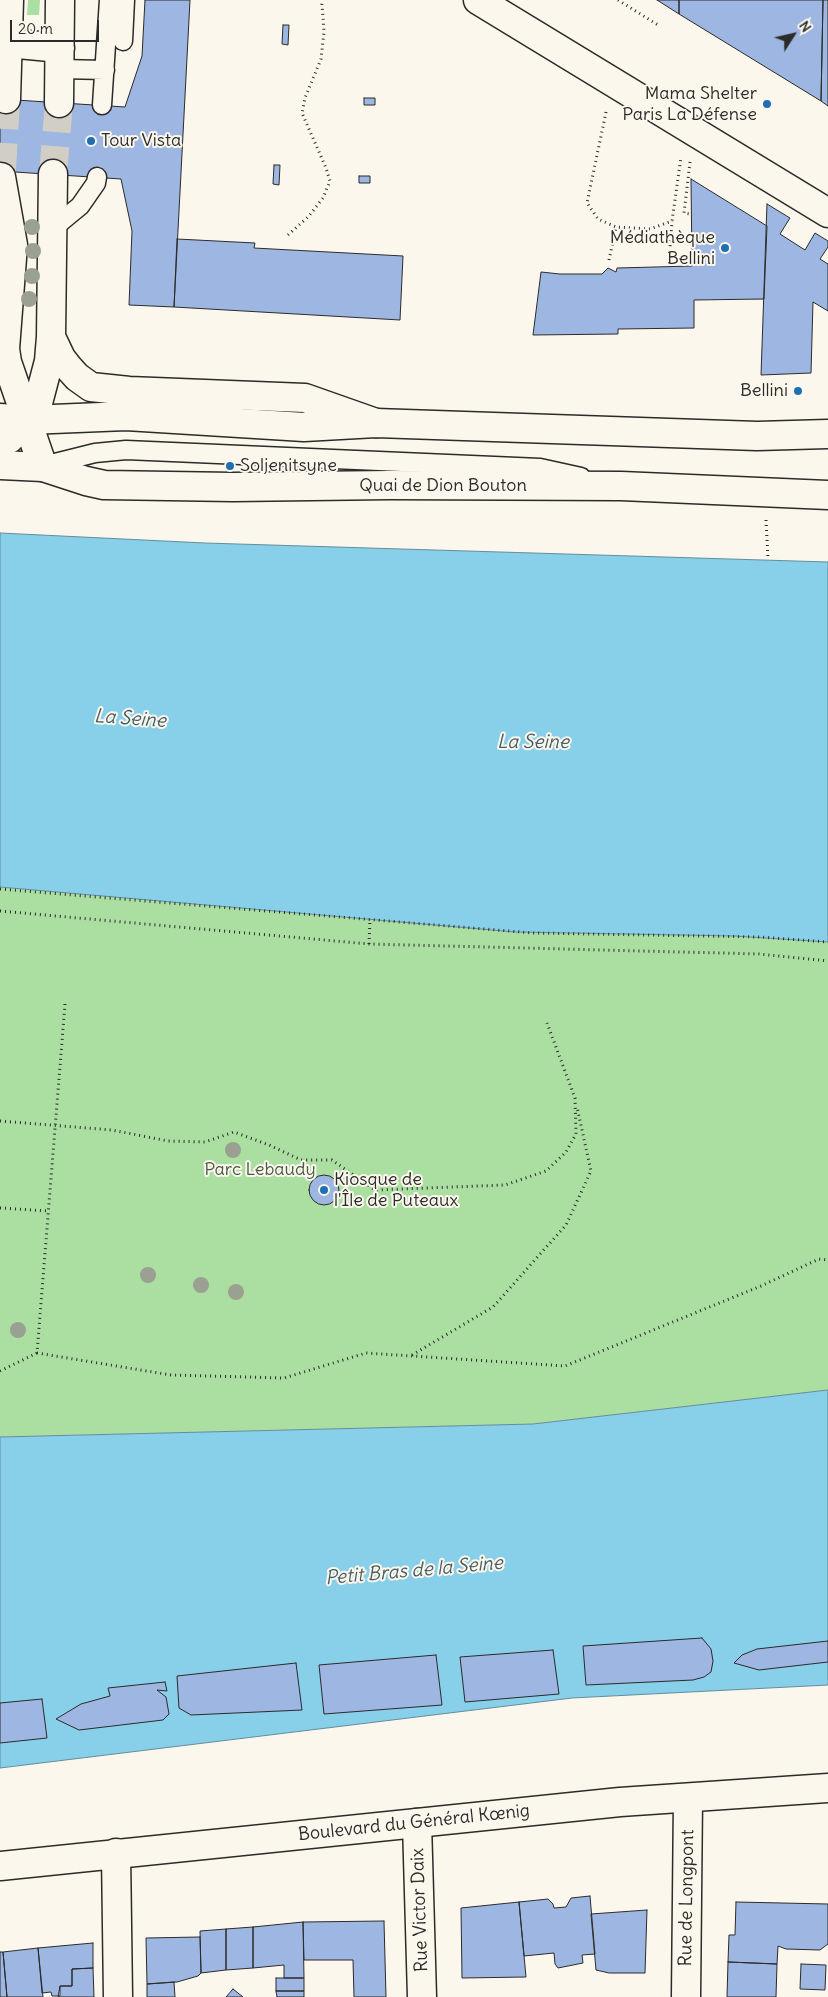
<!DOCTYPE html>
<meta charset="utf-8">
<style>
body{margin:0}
#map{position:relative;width:828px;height:1997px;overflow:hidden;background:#fbf7ec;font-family:Delius,sans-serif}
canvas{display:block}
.north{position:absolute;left:768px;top:10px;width:50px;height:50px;-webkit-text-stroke:4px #fbf7ec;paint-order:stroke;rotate:55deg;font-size:14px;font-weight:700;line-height:20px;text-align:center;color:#2b2b2b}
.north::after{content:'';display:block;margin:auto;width:18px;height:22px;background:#2b2b2b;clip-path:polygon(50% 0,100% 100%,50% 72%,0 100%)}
.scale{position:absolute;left:10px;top:20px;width:89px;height:22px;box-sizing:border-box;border:2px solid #2b2b2b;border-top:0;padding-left:6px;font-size:15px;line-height:18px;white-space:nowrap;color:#2b2b2b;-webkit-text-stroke:4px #fbf7ec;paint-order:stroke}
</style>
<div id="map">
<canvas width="828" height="1997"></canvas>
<div class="north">N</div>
<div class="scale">20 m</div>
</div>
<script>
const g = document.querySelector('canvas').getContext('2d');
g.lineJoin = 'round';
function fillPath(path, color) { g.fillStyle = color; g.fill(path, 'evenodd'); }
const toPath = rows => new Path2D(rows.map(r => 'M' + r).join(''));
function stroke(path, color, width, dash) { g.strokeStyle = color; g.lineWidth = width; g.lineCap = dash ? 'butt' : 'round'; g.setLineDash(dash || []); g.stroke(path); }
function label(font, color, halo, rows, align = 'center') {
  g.font = font + ' Delius,sans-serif'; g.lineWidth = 4; g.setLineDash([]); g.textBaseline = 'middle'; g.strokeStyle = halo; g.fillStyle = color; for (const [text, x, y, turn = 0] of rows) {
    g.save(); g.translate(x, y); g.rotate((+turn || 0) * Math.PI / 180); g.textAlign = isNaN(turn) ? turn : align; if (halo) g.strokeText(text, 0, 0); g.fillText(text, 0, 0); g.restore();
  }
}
fillPath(toPath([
 [28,0,40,0,39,15,27,15],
 [0,887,515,932,734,936,828,942,828,1390,533,1424,0,1437]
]), '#abdfa1');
const water = toPath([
 [0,533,205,543,828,562,828,942,734,936,515,932,0,887,0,533],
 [828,1390,828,1685,572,1698,0,1768,0,1437,533,1424,828,1390]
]);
fillPath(water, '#88cfe9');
stroke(water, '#638d9d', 1);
const building = toPath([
 [145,0,190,0,174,307,129,305,132,231,121,179,0,171,0,99,125,107,142,56,145,0],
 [657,0,679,0,679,14,657,0],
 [679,0,823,0,821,101,679,14,679,0],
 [823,0,828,0,828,106,821,101,823,0],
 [283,25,289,25,288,45,282,44,283,25],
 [364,98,375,98,375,105,364,105,364,98],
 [274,165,280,165,279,185,273,184,274,165],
 [359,176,370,176,370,183,359,183,359,176],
 [691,179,767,226,764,299,694,300,694,328,618,329,618,334,533,335,541,272,560,274,602,274,608,268,616,272,617,268,692,266,691,179],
 [767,204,790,218,780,234,805,250,815,233,828,241,828,247,820,259,828,264,828,311,813,302,811,373,761,375,767,204],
 [177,239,255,243,254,248,403,256,400,320,174,307,177,239],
 '309 1190a15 15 0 1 1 30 0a15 15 0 1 1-30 0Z',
 [702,1638,711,1649,713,1661,711,1672,704,1677,693,1680,586,1685,583,1646,702,1638],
 [828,1641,828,1662,759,1670,734,1663,742,1655,757,1649,828,1641],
 [553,1650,559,1694,465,1702,460,1657,553,1650],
 [436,1655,442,1705,324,1714,319,1665,436,1655],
 [296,1663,302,1710,191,1715,179,1708,177,1676,296,1663],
 [165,1682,167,1691,157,1690,166,1697,169,1714,163,1720,79,1730,56,1719,81,1704,110,1696,108,1688,165,1682],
 [42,1699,47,1738,0,1743,0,1703,42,1699],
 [590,1896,595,1954,582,1955,583,1963,558,1968,555,1964,554,1953,524,1956,519,1902,548,1899,553,1904,554,1908,566,1907,571,1898,590,1896],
 [519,1902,526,1977,462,1978,461,1908,519,1902],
 [736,1902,828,1904,828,1944,820,1950,786,1949,778,1946,777,1964,728,1962,729,1935,735,1935,736,1902],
 [647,1910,645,1973,609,1973,596,1970,591,1914,647,1910],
 [384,1921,386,1997,354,1997,353,1960,304,1960,303,1922,384,1921],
 [303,1922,304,1978,284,1978,284,1965,253,1968,253,1927,303,1922],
 [253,1927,253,1968,226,1970,226,1929,253,1927],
 [226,1929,226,1970,201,1973,200,1931,226,1929],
 [200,1937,201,1973,198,1976,177,1982,147,1984,146,1938,200,1937],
 [93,1943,93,1968,72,1969,72,1986,60,1986,60,1996,52,1996,51,1992,42,1993,38,1948,93,1943],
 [38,1948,43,1997,7,1997,3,1952,38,1948],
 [0,1952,3,1952,7,1997,0,1997,0,1952],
 [728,1962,777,1964,776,1997,727,1997,728,1962],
 [801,1964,826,1965,825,1990,800,1989,801,1964],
 [93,1968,94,1997,58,1997,60,1986,72,1986,72,1969,93,1968],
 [276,1978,304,1978,304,1991,276,1991,276,1978],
 [174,1982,175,1997,147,1997,147,1984,174,1982],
 [233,1989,243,1997,226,1997,233,1989],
 [276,1991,304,1991,304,1997,277,1997,276,1991]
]);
fillPath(building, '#9db6e2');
stroke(building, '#2b2b2b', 1);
stroke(toPath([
 [2,171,6,99],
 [53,174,59,103]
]), '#d1cec5', 28, [28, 14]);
const lane = toPath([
 [123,41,125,0],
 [60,69,105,70],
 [102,105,109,0],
 [52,229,80,206,96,183,97,177],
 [43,466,95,453,126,450,540,468,581,477]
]);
const street = toPath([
 [417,1823,422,1997],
 [116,1853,118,1997],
 [686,1997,688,1798]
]);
const secondary = toPath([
 [478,0,828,213],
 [8,43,60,48],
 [6,99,9,0],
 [59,103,60,0],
 [1,177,13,245,5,349,7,362,43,467],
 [51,337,61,358,68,367,77,377,91,387,129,391,305,398,376,423],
 [28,420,38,403,49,361,51,337,53,174]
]);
const primary = toPath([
 [0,418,28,420,126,416,304,427,376,423,757,436,828,434],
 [0,441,9,439,28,420],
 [0,465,43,467,86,481,104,485,233,487,389,485,621,486,828,495],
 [0,1866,620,1802,828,1788]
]);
stroke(lane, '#2b2b2b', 21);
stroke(street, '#2b2b2b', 31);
stroke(secondary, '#2b2b2b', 31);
stroke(primary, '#2b2b2b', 31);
stroke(toPath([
 [618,0,658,25],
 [606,112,587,203,598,219,616,227,650,229,672,221,681,157],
 [690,162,684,213,691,214],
 [288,235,309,216,323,198,330,181,326,168,302,113,305,98,321,59,324,32,322,4,323,0],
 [609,260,616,227],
 [669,261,672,221],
 [766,520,768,559],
 [0,889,533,933,760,937,828,942],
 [0,911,369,944,759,954,828,961],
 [369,944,370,919],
 [65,1004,37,1353,171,1375,284,1378,366,1353,565,1366,761,1286,819,1259,828,1260],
 [0,1121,112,1130,168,1141,205,1142,234,1132,269,1145,301,1160,332,1160,375,1190,505,1185,546,1171,566,1152,576,1134,575,1098,547,1023],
 [0,1208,49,1211],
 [412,1355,493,1307,566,1225,591,1171,577,1107],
 [0,1371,37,1353]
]), '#2b2b2b', 3, [1, 4]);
stroke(lane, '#fbf7ec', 18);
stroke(street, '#fbf7ec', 28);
stroke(secondary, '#fbf7ec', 28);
stroke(primary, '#fbf7ec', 28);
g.fillStyle = '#9aa092';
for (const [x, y] of [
 [32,227],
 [33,251],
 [32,276],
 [29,299],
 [233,1150],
 [148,1275],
 [201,1285],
 [236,1292],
 [18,1330]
]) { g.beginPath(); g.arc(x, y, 8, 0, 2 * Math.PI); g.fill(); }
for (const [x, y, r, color] of [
 [767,104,5,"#1f6fb2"],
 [91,141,5,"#1f6fb2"],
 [725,248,5,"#1f6fb2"],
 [798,391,5,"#1f6fb2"],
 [230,466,5,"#1f6fb2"],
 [324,1190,5,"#1f6fb2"]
]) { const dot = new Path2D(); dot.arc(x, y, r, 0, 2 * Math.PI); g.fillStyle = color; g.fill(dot); stroke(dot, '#fbf7ec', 2); }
label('18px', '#2b2b2b', '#fbf7ec', [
 ["Mama Shelter",757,94],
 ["Paris La Défense",757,115],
 ["Tour Vista",101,141,"left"],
 ["Médiathèque",715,238],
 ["Bellini",715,259],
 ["Bellini",788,391],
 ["Soljenitsyne",240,466,"left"],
 ["Kiosque de",334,1180,"left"],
 ["l'Île de Puteaux",334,1201,"left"]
], 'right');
label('18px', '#2b2b2b', '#fbf7ec', [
 ["Quai de Dion Bouton",443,486],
 ["Boulevard du Général Kœnig",414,1823,-6],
 ["Rue de Longpont",687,1898,-89],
 ["Rue Victor Daix",420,1910,-92]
]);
label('18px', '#4b5848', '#fbf7ec', [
 ["Parc Lebaudy",260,1170]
]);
label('italic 19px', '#475c64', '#fbf7ec', [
 ["La Seine",130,719,4],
 ["La Seine",533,743],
 ["Petit Bras de la Seine",414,1571,-5]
]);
</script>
